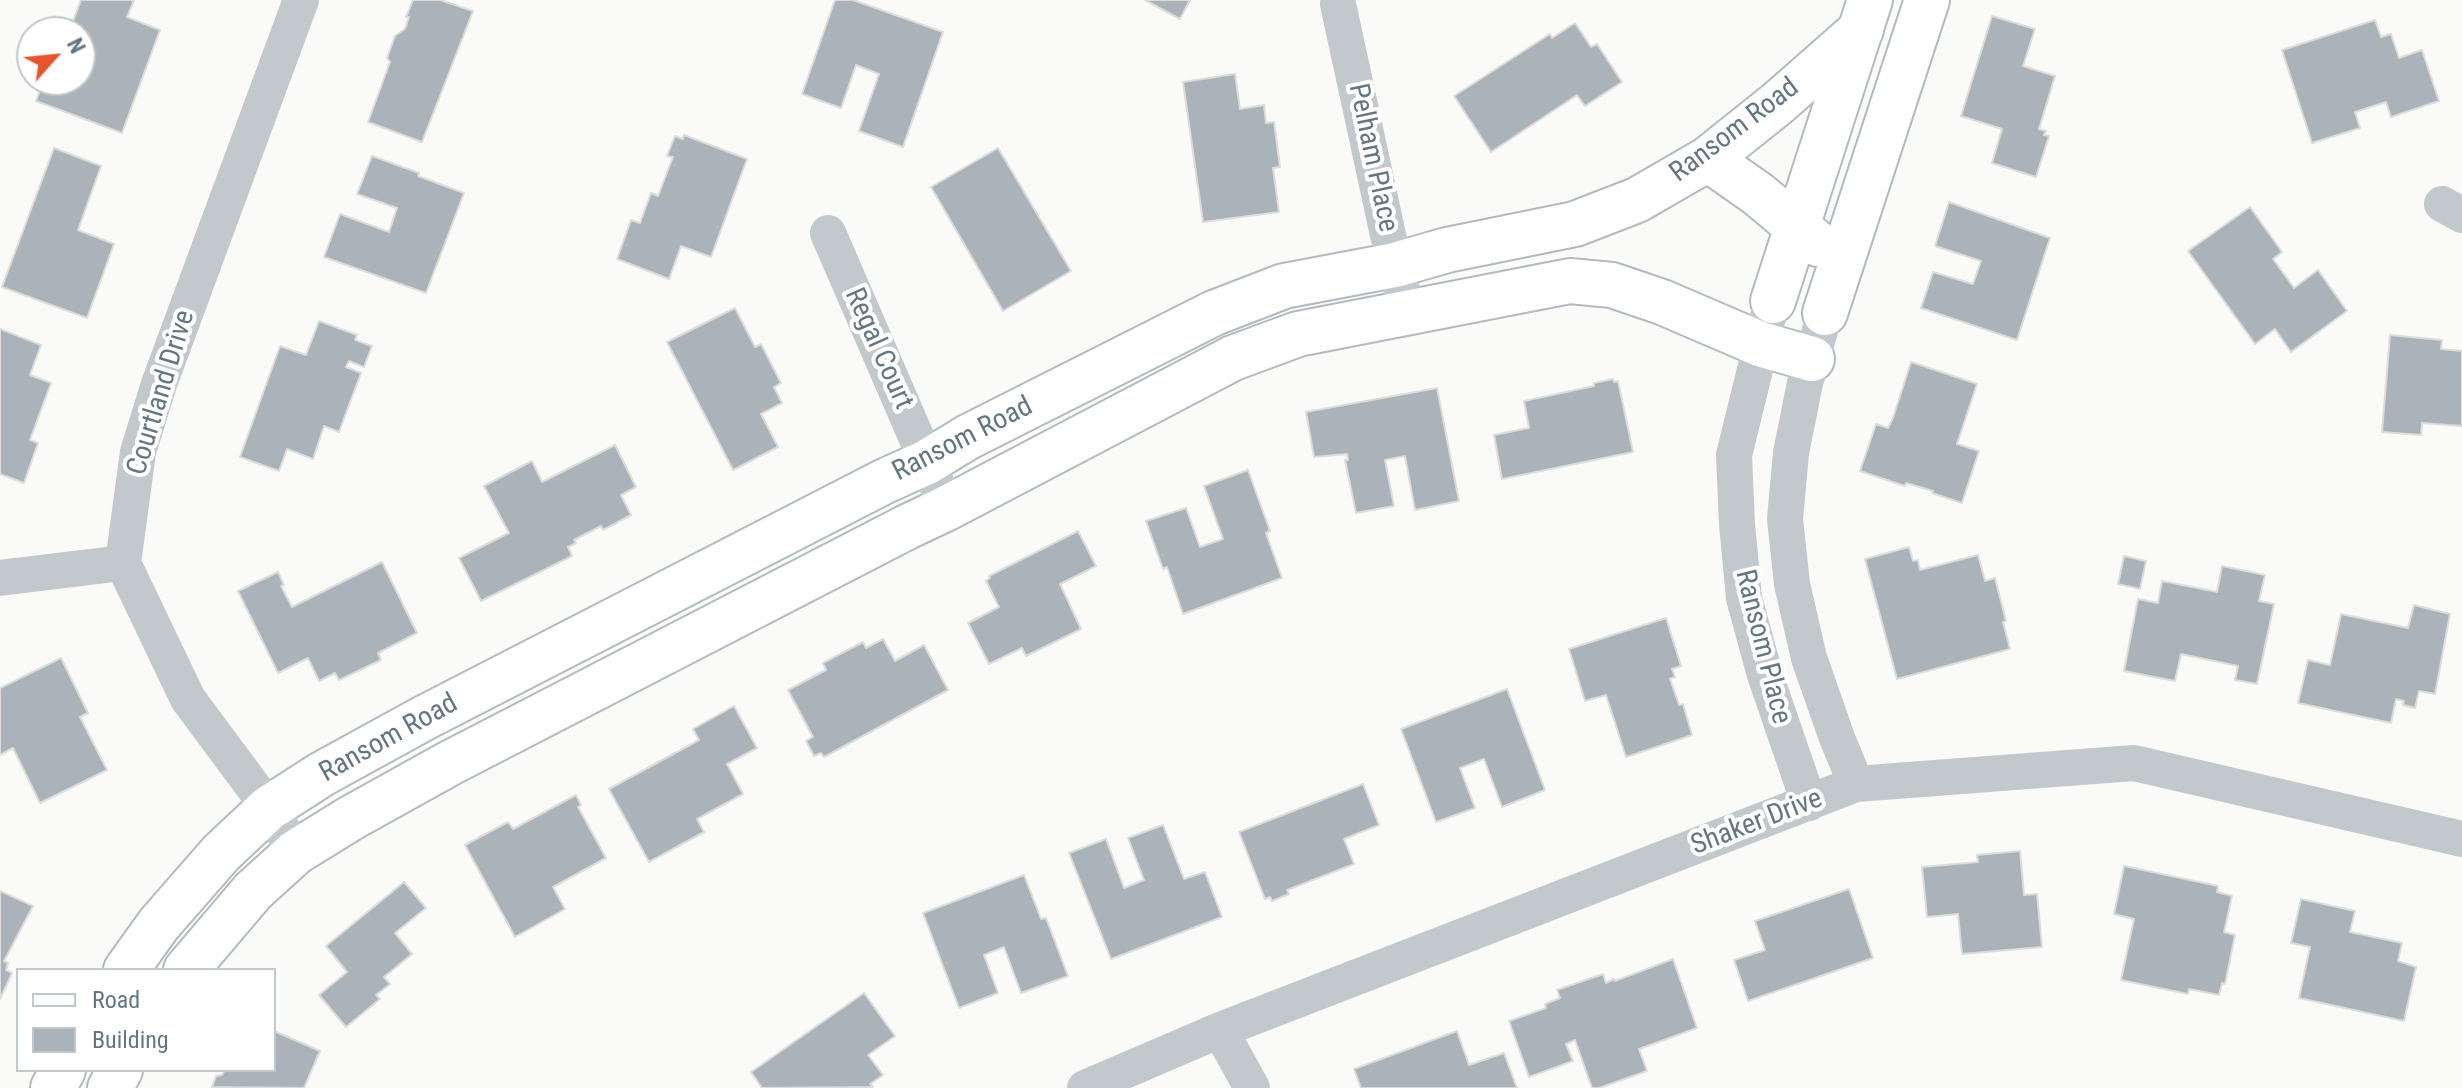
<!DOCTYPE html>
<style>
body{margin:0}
#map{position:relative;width:2462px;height:1088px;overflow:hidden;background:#fafaf8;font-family:"Roboto Condensed",sans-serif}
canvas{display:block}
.legend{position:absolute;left:16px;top:968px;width:260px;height:104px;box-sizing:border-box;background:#fff;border:2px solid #c1c8cd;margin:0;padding:10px 14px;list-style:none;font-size:24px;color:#657683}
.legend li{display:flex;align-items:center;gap:16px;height:40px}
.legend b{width:40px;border:2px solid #c1c8cd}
.north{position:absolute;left:16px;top:16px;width:80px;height:80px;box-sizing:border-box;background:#fff;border:2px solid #c1c8cd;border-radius:50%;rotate:63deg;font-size:22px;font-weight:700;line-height:32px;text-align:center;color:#657683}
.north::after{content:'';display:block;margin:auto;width:28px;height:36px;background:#e4572e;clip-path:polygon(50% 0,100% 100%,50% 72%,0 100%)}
</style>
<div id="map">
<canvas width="2462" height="1088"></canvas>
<ul class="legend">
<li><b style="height:10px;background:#fff"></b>Road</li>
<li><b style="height:22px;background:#aab3b9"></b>Building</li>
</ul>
<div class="north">N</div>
</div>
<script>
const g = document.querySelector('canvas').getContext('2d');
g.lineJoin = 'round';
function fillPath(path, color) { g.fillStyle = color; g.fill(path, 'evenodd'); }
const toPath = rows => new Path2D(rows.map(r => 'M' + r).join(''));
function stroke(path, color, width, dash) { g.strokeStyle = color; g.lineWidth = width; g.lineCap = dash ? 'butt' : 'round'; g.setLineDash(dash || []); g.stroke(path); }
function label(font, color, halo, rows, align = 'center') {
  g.font = font + ' "Roboto Condensed",sans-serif'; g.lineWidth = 8; g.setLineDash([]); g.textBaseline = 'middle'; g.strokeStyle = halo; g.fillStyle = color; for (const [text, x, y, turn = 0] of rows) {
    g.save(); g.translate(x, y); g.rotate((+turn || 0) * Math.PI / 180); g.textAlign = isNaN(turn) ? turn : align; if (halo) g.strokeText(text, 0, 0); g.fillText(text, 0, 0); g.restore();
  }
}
const building = toPath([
 [81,0,134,0,127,17,160,30,122,133,36,101,44,80,80,80,80,32,69,32,81,0],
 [413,0,440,0,473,11,422,142,368,122,390,62,387,58,395,36,405,29,409,17,406,17,413,0],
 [835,0,853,0,943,32,903,147,859,131,879,74,856,65,841,108,802,94,835,0],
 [1145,0,1190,0,1180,19,1145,0],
 [1992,16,2035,29,2023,66,2055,76,2039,129,2046,131,2044,135,2049,136,2036,177,1992,163,2002,129,1961,116,1992,16],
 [2375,20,2381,37,2391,34,2399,58,2422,50,2439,101,2391,117,2386,102,2355,112,2360,128,2312,143,2282,50,2375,20],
 [1575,23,1591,47,1597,44,1622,82,1585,106,1577,95,1491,152,1454,96,1550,34,1552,38,1575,23],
 [1235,74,1240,109,1264,105,1266,123,1274,122,1280,167,1273,168,1279,212,1203,222,1183,82,1235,74],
 [684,135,747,159,711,257,681,246,669,279,617,259,631,220,640,223,651,193,658,196,673,157,667,156,675,136,683,139,684,135],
 [54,148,101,166,78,230,114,244,87,318,2,287,54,148],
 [998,148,1071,271,1003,311,931,187,998,148],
 [372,156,419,173,418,176,464,193,426,293,324,257,340,214,389,232,397,208,357,194,372,156],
 [1949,202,2050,238,2017,340,1921,308,1933,272,1973,284,1981,261,1935,246,1949,202],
 [2250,207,2282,252,2273,259,2294,288,2318,270,2347,311,2291,352,2275,329,2255,344,2188,251,2250,207],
 [735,308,755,347,761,344,781,383,774,387,782,403,761,414,778,447,733,470,667,342,735,308],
 [319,321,357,335,355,340,372,346,364,367,349,361,346,367,361,373,339,432,324,426,313,459,287,449,279,471,240,457,280,346,306,355,319,321],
 [0,329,41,345,30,375,51,383,30,440,38,443,24,483,0,474,0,329],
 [2390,335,2442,340,2441,349,2462,351,2462,426,2422,423,2421,435,2382,432,2390,335],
 [1911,362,1977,384,1957,444,1979,451,1962,503,1932,493,1933,491,1906,483,1905,486,1860,471,1876,424,1888,428,1893,418,1911,362],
 [1613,379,1614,382,1618,381,1633,452,1502,479,1494,435,1529,428,1524,401,1594,386,1594,383,1613,379],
 [1437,388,1459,501,1415,510,1405,456,1385,460,1394,506,1356,513,1345,460,1348,460,1347,454,1314,457,1306,412,1437,388],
 [615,445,636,487,621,495,631,515,603,530,601,526,574,540,576,543,568,547,572,556,481,601,459,558,509,533,484,486,532,461,542,482,615,445],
 [1248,470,1270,531,1266,533,1282,578,1183,614,1167,567,1163,569,1146,521,1186,508,1200,547,1223,539,1204,486,1248,470],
 [1078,531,1096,566,1060,584,1081,629,1026,656,1022,648,989,664,968,623,999,607,986,581,990,578,989,576,1078,531],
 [1909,547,1913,561,1918,560,1920,570,1978,555,1985,581,1995,578,2006,621,2003,622,2010,649,1897,679,1865,559,1909,547],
 [2124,556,2146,561,2140,589,2118,584,2124,556],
 [382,562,417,633,378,653,381,660,339,680,335,673,319,681,308,658,278,673,238,591,278,572,284,585,281,586,292,607,382,562],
 [2222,566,2265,575,2259,601,2274,604,2257,684,2235,680,2238,666,2181,654,2175,681,2124,671,2138,599,2158,603,2162,581,2217,592,2222,566],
 [2414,605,2450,614,2435,694,2419,691,2415,708,2403,705,2404,701,2396,699,2391,723,2298,703,2308,660,2330,665,2341,614,2408,628,2414,605],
 [1666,618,1681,666,1672,669,1675,677,1670,679,1679,705,1683,704,1692,735,1626,757,1606,695,1585,701,1569,649,1666,618],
 [883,639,895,661,924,645,948,690,824,757,821,753,814,756,806,741,813,737,788,690,826,670,823,663,863,642,866,648,883,639],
 [61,658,88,713,80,717,107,770,40,803,13,748,0,755,0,688,61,658],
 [1507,689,1545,790,1502,807,1484,759,1460,768,1475,808,1436,822,1401,729,1507,689],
 [734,706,757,748,727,764,743,794,697,819,704,832,649,862,609,789,699,740,693,729,734,706],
 [1363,784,1379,825,1344,839,1354,864,1287,890,1289,894,1272,901,1270,897,1265,899,1239,832,1363,784],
 [576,795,581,805,578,807,606,858,553,887,565,909,515,937,465,845,508,822,513,829,576,795],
 [1163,825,1184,879,1205,872,1222,917,1111,959,1069,853,1106,839,1124,888,1144,880,1128,838,1163,825],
 [2020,851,2024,895,2037,894,2042,947,1962,954,1958,914,1927,917,1922,867,1978,862,1977,855,2020,851],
 [2124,866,2218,886,2217,892,2232,896,2224,932,2235,935,2225,984,2222,983,2219,995,2189,989,2188,994,2121,980,2134,919,2114,914,2124,866],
 [1024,875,1041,919,1046,918,1068,976,1021,993,1004,947,984,955,998,993,959,1008,923,913,1024,875],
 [404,882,426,908,395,933,412,954,384,977,390,984,376,995,380,999,346,1027,319,995,347,972,326,946,404,882],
 [1849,889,1873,958,1748,1001,1734,960,1765,950,1755,921,1849,889],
 [0,891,33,906,4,961,8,963,6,970,12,973,0,999,0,891],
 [2301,899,2355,911,2350,932,2402,943,2398,961,2416,967,2404,1021,2299,998,2310,947,2291,943,2301,899],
 [1673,959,1697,1028,1639,1049,1647,1071,1599,1088,1592,1088,1575,1040,1566,1044,1573,1061,1529,1077,1509,1021,1546,1008,1545,1004,1560,998,1557,990,1603,974,1606,983,1614,979,1615,981,1673,959],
 [864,993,895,1036,868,1055,883,1075,870,1084,873,1087,762,1088,751,1072,864,993],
 [274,1031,320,1051,304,1088,212,1087,216,1076,222,1075,225,1070,274,1070,274,1031],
 [1457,1031,1469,1065,1504,1053,1517,1088,1361,1088,1354,1069,1457,1031]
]);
fillPath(building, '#aab3b9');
stroke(building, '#dcdcda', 2);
const secondary = toPath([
 [1708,159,1758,194,1818,244],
 [1773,301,1870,0],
 [1825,313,1927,0],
 [126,970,159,924,221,853,269,808,322,774,424,718,885,481,927,462,968,437,1214,313,1284,286,1395,265,1447,250,1575,224,1637,200,1708,159,1778,103,1861,30],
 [186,970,253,891,296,852,351,818,450,763,907,527,947,508,1233,358,1298,334,1570,281,1612,285,1662,302,1760,344,1812,359],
 [53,1088,63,1070],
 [110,1088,120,1070]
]);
stroke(secondary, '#b3babf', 48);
stroke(toPath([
 [1338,4,1388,235,1407,311],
 [2442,204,2462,215],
 [828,233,947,508],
 [1825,313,1805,383,1791,453,1785,519,1792,584,1809,658,1837,738,1856,784],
 [1768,317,1734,455,1737,524,1744,598,1765,675,1809,803],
 [0,578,123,563],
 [296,852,269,808,188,699,123,563,138,452,159,384,301,0],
 [1220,1030,1252,1088],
 [1085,1088,1220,1030,1856,784,2134,763,2462,839]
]), '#c3c8cc', 36);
stroke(secondary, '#fff', 44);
label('28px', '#657683', '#fff', [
 ["Ransom Road",1735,131,-37],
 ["Pelham Place",1372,158,78],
 ["Regal Court",878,349,66],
 ["Courtland Drive",162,393,-73],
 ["Ransom Road",963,440,-27],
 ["Ransom Place",1762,647,76],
 ["Ransom Road",389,739,-29],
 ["Shaker Drive",1757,823,-21]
]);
</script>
